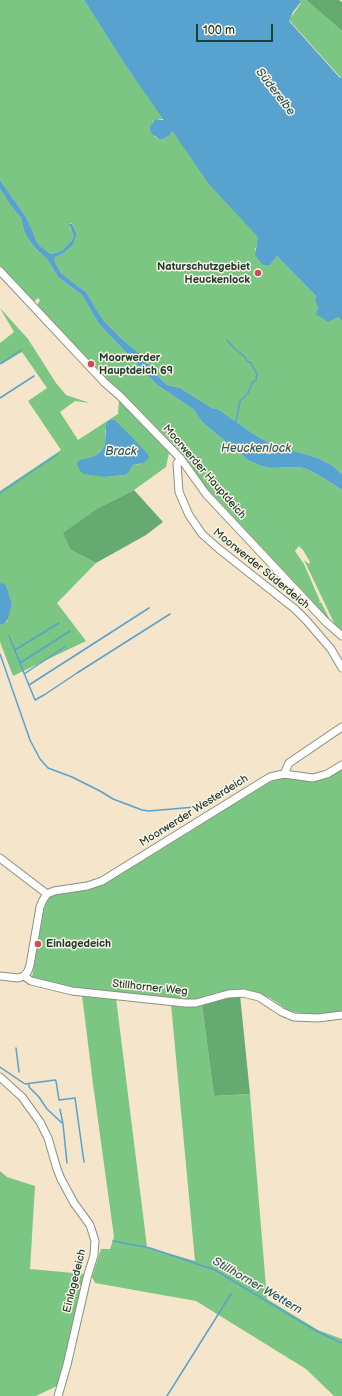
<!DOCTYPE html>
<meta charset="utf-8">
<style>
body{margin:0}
#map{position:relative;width:342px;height:1396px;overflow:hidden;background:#f5e5cb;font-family:"Balsamiq Sans",sans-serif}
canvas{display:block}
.scale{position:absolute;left:196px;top:24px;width:77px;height:18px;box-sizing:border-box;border:2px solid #1f3d34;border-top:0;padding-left:5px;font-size:12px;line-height:14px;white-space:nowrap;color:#1f3d34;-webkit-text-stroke:3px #fcf5e5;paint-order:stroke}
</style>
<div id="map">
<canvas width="342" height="1396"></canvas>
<div class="scale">100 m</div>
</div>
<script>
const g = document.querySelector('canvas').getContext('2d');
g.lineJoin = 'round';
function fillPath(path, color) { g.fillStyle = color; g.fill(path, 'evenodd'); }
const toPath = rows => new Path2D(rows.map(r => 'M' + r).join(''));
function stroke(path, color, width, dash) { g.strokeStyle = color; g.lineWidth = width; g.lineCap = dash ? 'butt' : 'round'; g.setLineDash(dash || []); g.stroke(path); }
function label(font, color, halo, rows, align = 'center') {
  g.font = font + ' "Balsamiq Sans",sans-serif'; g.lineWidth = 3; g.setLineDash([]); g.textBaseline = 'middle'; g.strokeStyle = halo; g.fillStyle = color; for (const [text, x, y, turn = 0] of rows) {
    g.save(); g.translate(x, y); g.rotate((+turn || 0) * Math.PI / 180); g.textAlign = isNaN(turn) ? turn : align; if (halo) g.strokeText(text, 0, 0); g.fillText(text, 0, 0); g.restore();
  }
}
fillPath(toPath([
 [0,0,84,0,122,60,164,119,155,119,152,123,155,137,159,139,163,139,168,136,172,131,232,208,259,237,255,250,263,265,270,265,277,256,316,296,315,300,318,308,338,317,342,321,342,474,333,466,318,458,271,444,252,433,218,409,212,408,180,388,167,385,153,371,140,354,123,340,105,322,96,309,87,293,61,273,54,260,54,258,64,253,73,245,77,234,72,224,70,223,70,228,74,232,74,237,65,249,59,252,51,254,40,246,33,235,26,217,0,180],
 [299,0,306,0,342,31,342,77,341,78,289,20,301,3],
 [0,189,11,206,21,218,25,234,34,247,47,259,58,277,82,295,99,324,157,385,193,409,203,423,248,460,261,466,269,468,299,467,307,469,322,477,342,490,342,631,335,625,304,560,309,564,310,562,303,550,299,546,295,551,304,564,320,601,319,602,320,603,321,602,329,618,328,618,213,495,204,485,181,452,126,396,110,382,37,305,40,300,38,298,34,302,0,266],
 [0,308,28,339,56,383,66,395,90,403,75,401,60,412,78,440,118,414,119,401,169,453,166,467,134,490,100,507,71,550,96,563,57,603,86,641,13,676,0,642,0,625,7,622,12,604,7,587,0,583,0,491,61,450,28,401,47,388,22,352,2,364,0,362,0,343,14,332],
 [115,420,148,454,140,464,133,465,129,472,125,475,105,477,92,457,99,453,103,449,105,443,105,430],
 [342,769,342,1011,323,1015,306,1014,289,1011,270,998,250,991,233,989,215,993,197,999,178,1000,82,990,32,978,45,903,48,898,53,895,89,890,103,883,144,860,266,784,280,778,293,778,306,781,319,780,329,777],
 [82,995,116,998,147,1247,195,1261,171,1004,202,1005,214,1096,250,1094,267,1299,318,1330,342,1339,342,1396,334,1396,306,1369,196,1301,95,1283,92,1277,101,1249,110,1249,114,1237,93,1084],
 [0,1171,7,1177,35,1186,30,1269,84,1274,64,1367,59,1385,36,1396,0,1396]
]), '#7cc683');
fillPath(toPath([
 [306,0,339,0,342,2,342,31],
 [134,490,163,522,146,535,96,563,71,550,63,533,100,507],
 [240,995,250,1094,214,1096,202,1005]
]), '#65ab71');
fillPath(toPath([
 [84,0,299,0,301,2,293,12,289,21,340,78,342,77,342,321,338,317,328,322,316,314,318,308,315,300,316,296,277,256,270,265,263,265,255,255,258,237,208,183,187,152,172,131,170,135,163,139,159,139,151,133,150,127,155,119,163,120,163,119,122,60],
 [0,180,26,217,36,240,40,246,51,254,59,252,64,249,72,240,74,235,69,224,72,224,77,234,73,245,64,253,54,258,54,260,61,273,87,293,96,309,105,322,123,340,140,354,153,371,167,385,180,388,212,408,218,409,252,433,271,444,318,458,333,466,342,474,342,490,322,477,307,469,299,467,270,468,261,466,248,460,203,423,193,409,157,385,99,324,82,295,58,277,47,259,34,247,25,234,21,218,11,206,0,189],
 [109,420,115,420,134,439,148,454,149,457,147,460,143,463,133,465,129,472,125,475,105,477,84,474,81,472,77,465,78,461,92,457,99,453,103,449,105,443,106,425],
 [0,583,5,584,7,587,12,604,8,619,5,623,0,625]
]), '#57a2cf');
stroke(toPath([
 [227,340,234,348,245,357,247,361,251,363,257,374,256,380,252,383,248,393,240,401,236,422],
 [0,364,21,350],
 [0,398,34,376],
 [0,493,58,454],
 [9,636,35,700,44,695,77,673,170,614],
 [15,650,59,623],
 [0,654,30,740,40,759,48,768,72,777,100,791,113,799,142,810,149,811,195,807,223,790],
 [20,663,70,631],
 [24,674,66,646],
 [29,685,149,608],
 [16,1048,19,1072],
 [0,1067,25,1084,55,1080,56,1081,59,1100,75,1098,84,1162],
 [29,1084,29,1087,39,1097,47,1109,62,1123],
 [60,1109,63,1124,67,1163],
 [113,1241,150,1248,215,1270,318,1332,342,1343],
 [167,1396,231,1294]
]), '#57a2cf', 1.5);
const minor = toPath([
 [0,271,104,382,120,396,181,459,206,494,326,622,342,636],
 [181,459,177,463,179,492,189,515,202,534,219,549,295,609,306,620,331,649,342,668],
 [284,774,289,763,342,727],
 [0,858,47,894],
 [0,976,18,978,24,976],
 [24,976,28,971,30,965,40,907,43,900,47,894,54,891,87,886,102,881,270,777,284,774,313,778,327,774,342,765],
 [24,976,31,981,72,991,185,1003,196,1003,228,994,243,993,259,997,282,1012,294,1017,318,1018,342,1015],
 [0,1077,22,1097,40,1122,48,1138,57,1169,61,1179,74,1203,90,1225,95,1241,94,1255,87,1278,67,1365,58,1396]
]);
stroke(minor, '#8a9180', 9);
stroke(minor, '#fff', 7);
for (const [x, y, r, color] of [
 [258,273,4,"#d1495b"],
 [91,364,4,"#d1495b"],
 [38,944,4,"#d1495b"]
]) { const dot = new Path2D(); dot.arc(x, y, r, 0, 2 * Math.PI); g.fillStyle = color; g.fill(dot); stroke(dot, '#fcf5e5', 1.5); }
label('bold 11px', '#1f3d34', '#fcf5e5', [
 ["Naturschutzgebiet",250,267,"right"],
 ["Heuckenlock",250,280,"right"],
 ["Moorwerder",99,358],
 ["Hauptdeich 69",99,371],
 ["Einlagedeich",46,944]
], 'left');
label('11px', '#1f3d34', '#fcf5e5', [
 ["Moorwerder Hauptdeich",204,472,49],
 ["Moorwerder Süderdeich",261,569,39],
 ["Moorwerder Westerdeich",194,811,-32],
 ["Stillhorner Weg",150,988,6],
 ["Einlagedeich",75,1281,-76]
]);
label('italic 12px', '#305b62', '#fcf5e5', [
 ["Süderelbe",275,92,52],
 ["Heuckenlock",256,449],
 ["Brack",121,452],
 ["Stillhorner Wettern",257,1286,30]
]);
</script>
